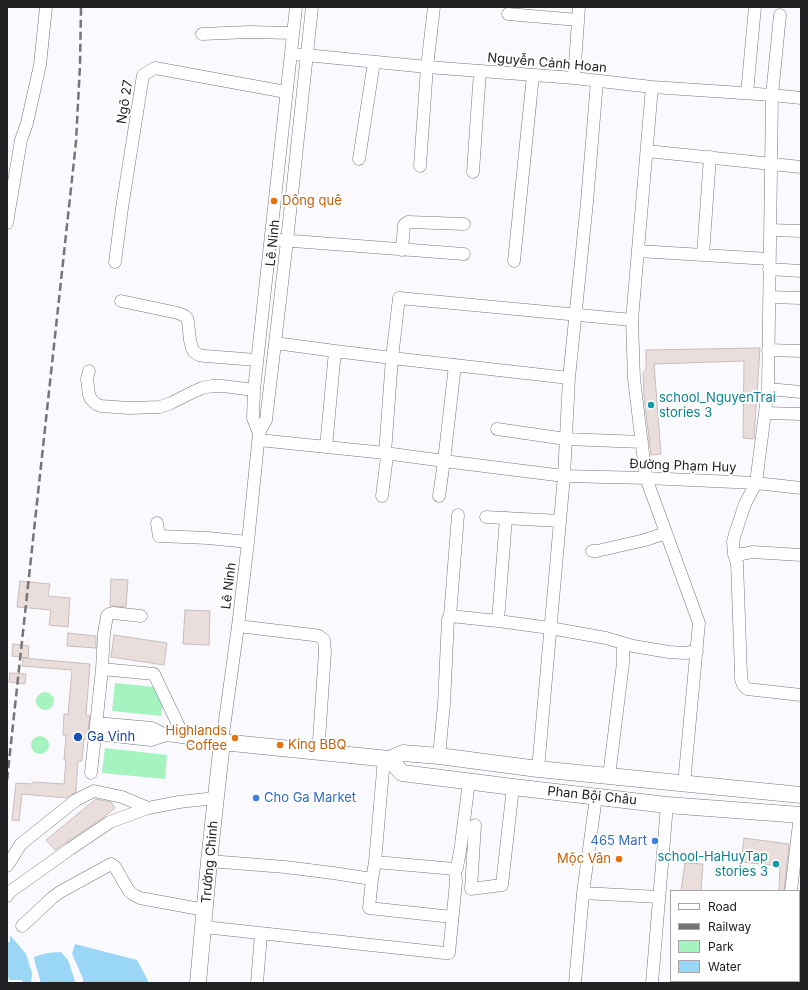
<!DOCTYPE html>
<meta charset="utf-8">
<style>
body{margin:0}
#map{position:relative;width:808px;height:990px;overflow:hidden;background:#fafafe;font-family:Inter,sans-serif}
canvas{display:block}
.frame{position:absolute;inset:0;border:8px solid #212124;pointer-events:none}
.legend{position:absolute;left:670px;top:890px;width:130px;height:92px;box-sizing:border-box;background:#fff;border:1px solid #a6a6a7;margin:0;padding:5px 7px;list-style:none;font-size:12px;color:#212124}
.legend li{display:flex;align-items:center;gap:8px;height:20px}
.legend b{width:20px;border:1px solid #a6a6a7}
</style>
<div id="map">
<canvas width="808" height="990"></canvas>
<div class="frame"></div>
<ul class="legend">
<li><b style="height:5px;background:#fff"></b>Road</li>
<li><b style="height:5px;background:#757578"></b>Railway</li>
<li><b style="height:11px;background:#a5f3bf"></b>Park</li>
<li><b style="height:11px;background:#9ad6f5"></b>Water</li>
</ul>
</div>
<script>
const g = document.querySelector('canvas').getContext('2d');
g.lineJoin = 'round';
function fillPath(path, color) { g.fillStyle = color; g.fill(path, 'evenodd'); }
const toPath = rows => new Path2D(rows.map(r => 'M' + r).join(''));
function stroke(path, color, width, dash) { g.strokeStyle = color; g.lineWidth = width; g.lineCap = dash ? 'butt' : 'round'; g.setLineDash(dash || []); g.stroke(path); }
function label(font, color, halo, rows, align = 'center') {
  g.font = font + ' Inter,sans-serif'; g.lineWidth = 3.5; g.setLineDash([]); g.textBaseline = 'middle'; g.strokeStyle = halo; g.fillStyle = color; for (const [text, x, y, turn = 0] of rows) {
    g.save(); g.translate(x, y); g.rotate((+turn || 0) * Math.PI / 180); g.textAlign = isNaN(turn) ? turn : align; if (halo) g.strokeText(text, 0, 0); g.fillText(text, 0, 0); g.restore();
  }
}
fillPath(toPath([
 [115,683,155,687,163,700,161,716,112,711],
 '36 701a9 9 0 1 1 18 0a9 9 0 1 1-18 0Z',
 '31 745a9 9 0 1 1 18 0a9 9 0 1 1-18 0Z',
 [105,748,167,755,165,779,102,773]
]), '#a5f3bf');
fillPath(toPath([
 [10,935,26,954,32,973,31,983,23,983,22,980,9,980,7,973,7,942,10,942],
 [75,944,137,960,144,973,149,983,83,983,83,979,78,967,72,954],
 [61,952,68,960,75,981,74,983,41,983,35,963,34,957,47,953]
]), '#9ad6f5');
const building = toPath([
 [760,348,754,439,743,438,744,361,654,364,661,454,651,455,644,397,643,373,646,369,646,350,760,348],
 [111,579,128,580,126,607,114,606,110,606,111,579],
 [20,581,50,584,48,596,70,598,68,627,49,625,51,610,17,607,20,581],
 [185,610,210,611,209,645,183,644,185,610],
 [68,633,96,636,96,648,67,646,68,633],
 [114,635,167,643,164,665,111,657,114,635],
 [13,644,29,646,28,658,12,656,13,644],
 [23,658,90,664,86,715,90,716,87,739,84,739,82,761,78,761,76,792,66,798,22,794,19,821,12,820,16,783,33,784,33,782,64,784,66,760,64,760,66,735,63,735,64,714,68,715,72,670,22,666,23,658],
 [10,673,26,674,25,684,9,682,10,673],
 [96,799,111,802,115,808,104,817,55,850,46,840,96,799],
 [744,838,789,844,784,891,779,891,780,866,741,862,744,838],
 [685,863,703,864,701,891,681,891,685,863]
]);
fillPath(building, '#eadedc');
stroke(building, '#c8bdbb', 1);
const minor = toPath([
 [508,14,578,20],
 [202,34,249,32,293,33],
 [291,54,306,55,427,67,574,78,652,87,772,95,801,98],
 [574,78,579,7],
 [652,87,632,320,634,379,646,478,699,623,684,784],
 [747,93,755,7],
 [647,151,801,167],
 [359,159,374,62],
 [420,166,427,67,434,7],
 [473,172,480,71],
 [7,223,21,140,27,123,40,65,46,7],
 [770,230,801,231],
 [280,240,464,254],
 [402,250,404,225,408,222,464,224],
 [638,251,769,259],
 [703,255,710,157],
 [514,261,533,75],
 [115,262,122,208,143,75,155,68,286,92],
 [769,269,801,271],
 [769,297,801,298],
 [121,301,178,313,185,316,187,318,188,322,190,340,192,348,194,352,199,355,205,356,257,360],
 [275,343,335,351,392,358,569,378],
 [768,350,801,351],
 [89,371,87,379,89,395,91,399,96,404,101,406,129,408,160,407,171,403,193,392,202,388,212,386,223,386,254,390],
 [768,389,801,392],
 [765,413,801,414],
 [497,429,566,439,642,442],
 [259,433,253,418,254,390,296,7],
 [259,440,385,453,444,461,564,476,646,478,756,483,801,488],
 [326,447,335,351],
 [382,496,387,456,385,453,392,358,399,298,632,320],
 [439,496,444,461,455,365],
 [486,517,560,521],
 [157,523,159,536,208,538,248,542],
 [592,551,597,551,645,540,666,533],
 [734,554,733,542,735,534,745,504,756,483,768,389,772,95,780,15],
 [801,555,752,552,743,554,734,554,737,563,741,674,741,679,743,685,747,689,801,695],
 [450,616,458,515],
 [498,621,506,518],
 [238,626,313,635,319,636,324,640,325,652,319,740],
 [102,669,154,674,184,737],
 [96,723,152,728,166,735,222,742,238,626,248,542,259,433,266,420,287,241,312,7],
 [95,734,151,740,166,735],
 [439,756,444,704,448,619,449,617,450,616,498,621,550,628,606,638,633,646,669,652,685,653,697,651],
 [384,759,375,862,372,879,369,908,452,917],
 [538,769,564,476,569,378,587,202,597,81],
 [91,773,102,669,104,633,107,616,109,614,113,613,141,616],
 [609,776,623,663,623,643],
 [475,825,471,889,502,885,513,787],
 [209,861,285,867,333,873,372,879],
 [375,862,455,869],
 [7,866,21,844,76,800,94,791,122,797,148,808],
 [791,891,800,815],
 [583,893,659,897],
 [7,896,11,891,70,849,110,822,148,808,179,802,216,798],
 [799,919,801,919],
 [22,926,52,898,60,892,111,864,115,867,129,891,134,895,140,898,205,910],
 [204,927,445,953,449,953,456,882,455,869,457,868,461,845,469,781],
 [257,983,261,934],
 [575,983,583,893,596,797],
 [652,983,667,805],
 [783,983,783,981]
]);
const major = toPath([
 [389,759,402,773,513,787,667,805,801,815],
 [198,983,209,861,222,742,389,759,403,753,439,756,538,769,801,795]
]);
stroke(minor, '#75767e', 13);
stroke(major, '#75767e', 17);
stroke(minor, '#fff', 12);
stroke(major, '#fff', 16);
stroke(toPath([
 [7,780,76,142,80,65,81,7]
]), '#757578', 2.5, [8, 4]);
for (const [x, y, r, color] of [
 [274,201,4,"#e8710a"],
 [651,405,4,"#0f9aa8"],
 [78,737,5,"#1a4fb4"],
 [235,738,4,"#e8710a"],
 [280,745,4,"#e8710a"],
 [256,798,4,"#3f7fe0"],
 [655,841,4,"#3f7fe0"],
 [619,859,4,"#e8710a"],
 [776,864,4,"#0f9aa8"]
]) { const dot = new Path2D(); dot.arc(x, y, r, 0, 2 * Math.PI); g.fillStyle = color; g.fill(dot); stroke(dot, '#fff', 1.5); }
label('13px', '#212124', '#fff', [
 ["Nguyễn Cảnh Hoan",547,63,5],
 ["Ngõ 27",125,102,-81],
 ["Lê Ninh",273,243,-84],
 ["Đường Phạm Huy",683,466,2],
 ["Lê Ninh",229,586,-83],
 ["Phan Bội Châu",592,796,6],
 ["Trường Chinh",210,862,-85]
]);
label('13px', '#c56008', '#fff', [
 ["Dông quê",282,201],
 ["Highlands",227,731,"right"],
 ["Coffee",227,746,"right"],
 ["King BBQ",288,745],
 ["Mộc Vân",611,859,"right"]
], 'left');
label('13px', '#0d838f', '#fff', [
 ["school_NguyenTrai",659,398],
 ["stories 3",659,413],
 ["school-HaHuyTap",768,857,"right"],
 ["stories 3",768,872,"right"]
], 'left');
label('13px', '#164399', '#fff', [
 ["Ga Vinh",87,737]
], 'left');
label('13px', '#366cbe', '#fff', [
 ["Cho Ga Market",264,798],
 ["465 Mart",647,841,"right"]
], 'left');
</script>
